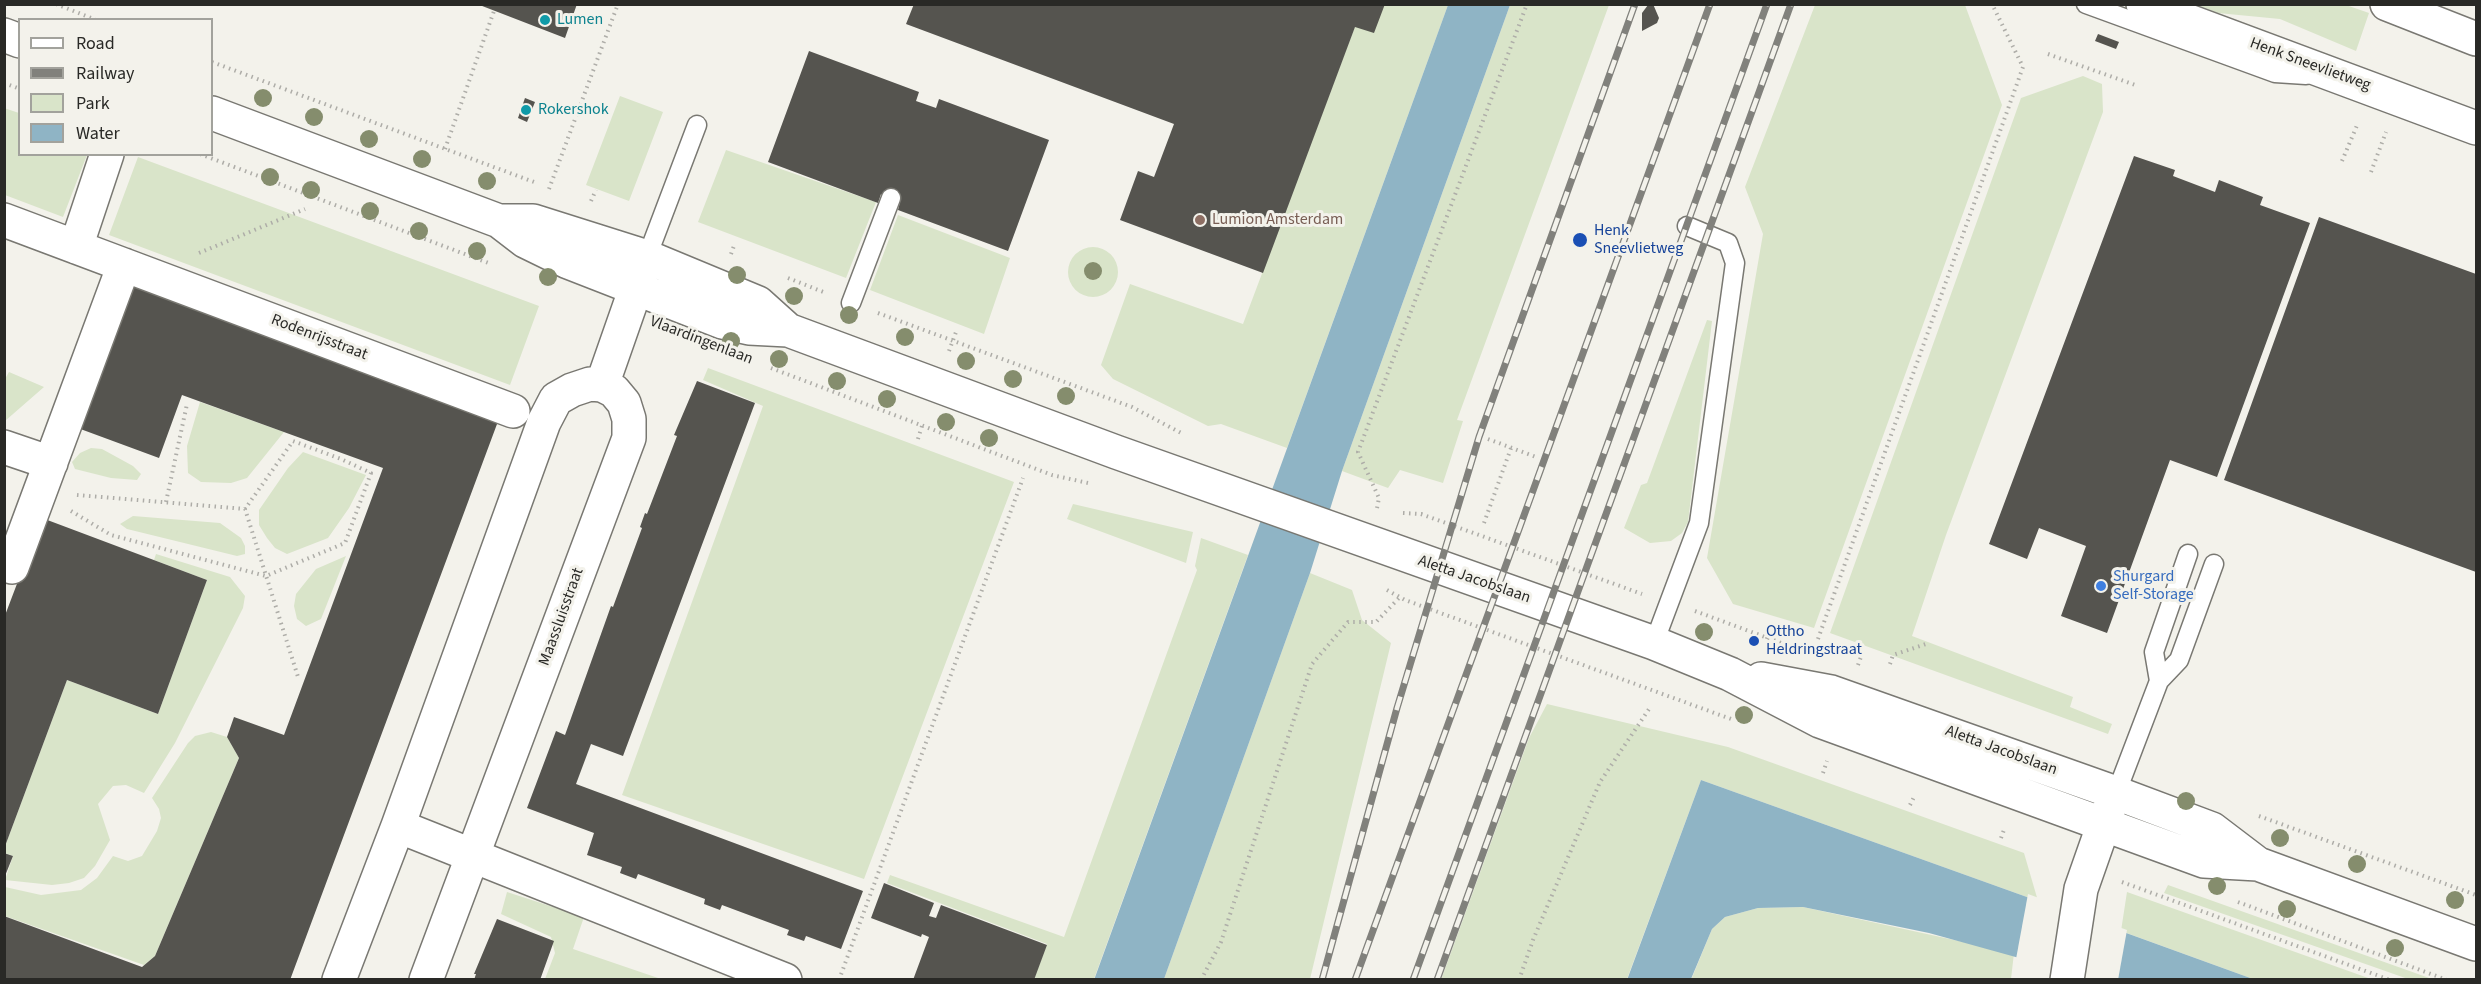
<!DOCTYPE html>
<style>
body{margin:0}
#map{position:relative;width:2481px;height:984px;overflow:hidden;background:#f3f2eb;font-family:"Source Sans 3",sans-serif}
canvas{display:block}
.frame{position:absolute;inset:0;border:6px solid #292926;pointer-events:none}
.legend{position:absolute;left:18px;top:18px;width:195px;height:138px;box-sizing:border-box;background:#f3f2eb;border:2px solid #a2a29c;margin:0;padding:8px 10px;list-style:none;font-size:18px;color:#292926}
.legend li{display:flex;align-items:center;gap:12px;height:30px}
.legend b{width:30px;border:2px solid #a2a29c}
</style>
<div id="map">
<canvas width="2481" height="984"></canvas>
<div class="frame"></div>
<ul class="legend">
<li><b style="height:8px;background:#fff"></b>Road</li>
<li><b style="height:8px;background:#81817c"></b>Railway</li>
<li><b style="height:16px;background:#d9e4c9"></b>Park</li>
<li><b style="height:16px;background:#8fb4c5"></b>Water</li>
</ul>
</div>
<script>
const g = document.querySelector('canvas').getContext('2d');
g.lineJoin = 'round';
function fillPath(path, color) { g.fillStyle = color; g.fill(path, 'evenodd'); }
const toPath = rows => new Path2D(rows.map(r => 'M' + r).join(''));
function stroke(path, color, width, dash) { g.strokeStyle = color; g.lineWidth = width; g.lineCap = dash ? 'butt' : 'round'; g.setLineDash(dash || []); g.stroke(path); }
function label(font, color, halo, rows, align = 'center') {
  g.font = font + ' "Source Sans 3",sans-serif'; g.lineWidth = 6; g.setLineDash([]); g.textBaseline = 'middle'; g.strokeStyle = halo; g.fillStyle = color; for (const [text, x, y, turn = 0] of rows) {
    g.save(); g.translate(x, y); g.rotate((+turn || 0) * Math.PI / 180); g.textAlign = isNaN(turn) ? turn : align; if (halo) g.strokeText(text, 0, 0); g.fillText(text, 0, 0); g.restore();
  }
}
fillPath(toPath([
 [1363,5,1448,5,1287,448,1221,424,1208,426,1113,379,1101,365,1130,284,1243,324],
 [1510,5,1609,5,1457,420,1463,421,1443,483,1400,470,1388,488,1342,471],
 [1815,5,1965,5,2002,105,1814,628,1733,604,1707,558,1763,234,1745,187],
 [2198,5,2346,5,2369,13,2356,51,2280,19,2218,13],
 [2083,76,2102,84,2103,112,1946,535,1912,636,2073,697,2070,707,2112,724,2108,734,1830,633,2021,98],
 [620,96,663,112,629,201,586,185],
 [4,108,19,113,20,154,87,155,63,217,5,195],
 [726,150,876,202,846,278,698,222],
 [138,157,539,306,510,385,109,235],
 [898,215,1010,258,984,334,870,290],
 '1068 272a25 25 0 1 1 50 0a25 25 0 1 1-50 0Z',
 [1707,320,1712,321,1688,522,1682,533,1671,541,1650,543,1624,528,1641,485,1647,483],
 [708,368,1014,482,864,879,622,795,763,406,703,380],
 [9,372,44,387,5,421,5,379],
 [200,402,284,432,247,478,231,483,201,482,188,473,187,446],
 [91,448,102,449,133,466,141,474,137,480,111,478,75,469,72,462,80,453],
 [303,452,366,475,349,508,328,538,287,554,275,548,267,538,259,525,259,510,288,468],
 [1073,504,1193,532,1186,563,1067,519],
 [133,516,220,523,241,538,245,546,245,554,237,556,127,529,120,524],
 [1201,538,1248,555,1094,979,1034,979,1047,944,887,883,890,875,1064,937,1197,570,1195,566],
 [156,554,230,577,245,596,243,608,175,743,144,793,126,785,113,786,98,804,110,840,95,866,84,878,69,883,52,885,5,880,13,856,5,853,4,849,67,680,158,714,207,580,154,560],
 [346,556,321,619,306,626,297,619,294,606,296,594,316,569],
 [1310,573,1352,590,1362,620,1391,643,1310,979,1164,979],
 [1547,704,1728,747,2024,853,2038,901,1701,780,1627,979,1441,980,1529,738],
 [211,732,227,737,239,758,155,956,144,965,5,916,5,887,41,895,81,890,97,878,113,856,128,861,142,856,157,831,161,818,159,809,152,798,188,743,195,736],
 [2168,885,2432,979,2408,979,2164,893],
 [507,892,584,917,573,949,661,979,545,979,555,953,551,937,501,914],
 [2127,892,2371,979,2253,979,2121,931],
 [1803,907,2014,953,2011,979,1691,980,1712,929,1725,917,1758,908]
]), '#d9e4c9');
fillPath(toPath([
 [1448,5,1510,5,1342,471,1310,573,1164,979,1094,980],
 [1701,780,2038,901,2253,979,2095,979,1929,933,1803,907,1758,908,1725,917,1712,929,1691,979,1627,980]
]), '#8fb4c5');
fillPath(toPath([
 [2028,894,2127,930,2118,980,2085,980,2016,959]
]), '#f3f2eb');
fillPath(toPath([
 [477,4,577,4,565,38],
 [914,4,1385,4,1374,33,1355,27,1263,273,1120,220,1138,171,1154,177,1174,124,906,24],
 [1653,4,1659,18,1657,23,1642,31,1642,13,1648,5],
 [2098,34,2119,42,2116,49,2095,41],
 [809,51,919,92,916,101,936,108,939,99,1049,140,1008,251,898,210,900,202,881,194,878,203,768,162],
 [525,98,535,102,527,122,518,118],
 [2134,156,2175,170,2173,176,2215,192,2219,180,2263,197,2260,205,2310,223,2217,477,2170,460,2107,633,2061,616,2086,546,2039,528,2027,559,1989,544],
 [2319,217,2476,274,2476,572,2224,480],
 [130,278,500,416,290,980,4,980,4,916,142,967,155,956,239,758,227,737,234,717,284,735,383,468,182,395,159,458,75,427],
 [697,381,755,403,623,756,591,744,576,784,863,891,841,949,806,936,804,941,787,935,789,930,722,905,720,910,704,904,705,899,638,874,636,879,620,873,622,867,587,855,594,833,527,808,556,731,565,735,611,606,613,607,642,528,640,527,645,513,647,514,677,436,674,435],
 [42,518,207,580,158,714,67,680,4,849,4,618],
 [4,853,13,856,5,876,4,876],
 [884,883,934,903,929,916,936,918,941,905,1047,945,1034,980,913,980,929,937,922,934,921,937,871,918],
 [497,919,554,941,540,980,474,980,476,974,474,974]
]), '#55544f');
const lane = toPath([
 [2086,4,2275,73,2306,75],
 [647,257,697,125],
 [851,303,891,198],
 [1654,643,1699,523,1735,263,1728,243,1687,226],
 [2159,681,2154,652,2188,554],
 [2114,799,2159,681,2179,660,2214,564]
]);
const street = toPath([
 [4,220,513,411],
 [76,247,107,154],
 [602,385,645,262],
 [4,447,51,463],
 [12,567,124,265],
 [398,826,785,980],
 [339,980,398,826,544,422,556,399,572,390,590,384,602,385,614,391,624,403,629,419,629,438,426,980],
 [2067,980,2081,889,2108,812]
]);
const secondary = toPath([
 [2143,4,2476,128],
 [2387,4,2476,39],
 [4,35,20,41],
 [212,113,499,221,525,241,568,262,722,322,749,328,788,330,1116,452,1654,643,1730,674,1820,721,2204,861,2258,864],
 [499,221,533,221,647,257,758,303,788,330],
 [1761,679,1831,692,2116,793,2212,829,2258,864,2476,944]
]);
stroke(lane, '#797872', 21);
stroke(street, '#797872', 36);
stroke(secondary, '#797872', 36);
stroke(toPath([
 [56,4,96,20],
 [2048,54,2138,86],
 [212,62,534,182],
 [4,83,20,89],
 [445,149,494,11],
 [200,154,491,264],
 [2342,161,2358,123],
 [2371,172,2386,132],
 [549,189,618,4],
 [591,201,596,190],
 [199,253,305,209],
 [731,254,735,243],
 [788,278,826,293],
 [878,313,1132,407,1183,434],
 [949,351,956,332],
 [771,368,1052,475,1088,483],
 [918,439,922,426],
 [1488,439,1536,457],
 [77,495,245,509,299,680],
 [166,502,187,404],
 [1377,508,1379,498,1358,452,1527,4],
 [71,511,111,535,266,576,345,543,371,473,341,459,293,441,245,509],
 [1403,513,1421,514,1642,594],
 [1484,523,1511,448],
 [1387,590,1405,600,1731,719],
 [1695,611,1784,644],
 [1767,639,1771,622],
 [1818,639,2023,67,1992,4],
 [1890,664,1893,655,1929,643],
 [1858,665,1862,654],
 [1823,773,1827,761],
 [1910,805,1915,795],
 [2259,816,2476,895],
 [2001,838,2005,827],
 [2122,882,2390,980],
 [2238,902,2447,980],
 [839,980,1023,478],
 [1201,980,1221,942,1312,664,1348,622,1376,622,1399,598],
 [1519,980,1533,940,1600,782,1649,709]
]), '#aeada8', 4, [1.5, 4.5]);
stroke(lane, '#fff', 18);
stroke(street, '#fff', 33);
stroke(secondary, '#fff', 33);
const rail = toPath([
 [1322,980,1397,708,1479,437,1635,4],
 [1355,980,1710,4],
 [1413,980,1767,4],
 [1437,980,1791,4]
]);
stroke(rail, '#81817c', 7);
stroke(rail, '#f3f2eb', 4.5, [14]);
g.fillStyle = '#858d6d';
for (const [x, y] of [
 [263,98],
 [314,117],
 [369,139],
 [422,159],
 [270,177],
 [487,181],
 [311,190],
 [370,211],
 [419,231],
 [477,251],
 [1093,271],
 [737,275],
 [548,277],
 [794,296],
 [849,315],
 [905,337],
 [731,341],
 [779,359],
 [966,361],
 [1013,379],
 [837,381],
 [1066,396],
 [887,399],
 [946,422],
 [989,438],
 [1704,632],
 [1744,715],
 [2186,801],
 [2280,838],
 [2357,864],
 [2217,886],
 [2455,900],
 [2287,909],
 [2395,948]
]) { g.beginPath(); g.arc(x, y, 9, 0, 2 * Math.PI); g.fill(); }
for (const [x, y, r, color] of [
 [545,20,6,"#0f9aa8"],
 [526,110,6,"#0f9aa8"],
 [1200,220,6,"#8d6e63"],
 [1580,240,8,"#1a4fb4"],
 [2101,586,6,"#3f7fe0"],
 [1754,641,6,"#1a4fb4"]
]) { const dot = new Path2D(); dot.arc(x, y, r, 0, 2 * Math.PI); g.fillStyle = color; g.fill(dot); stroke(dot, '#f3f2eb', 2); }
label('16px', '#0d838f', '#f3f2eb', [
 ["Lumen",557,20],
 ["Rokershok",538,110]
], 'left');
label('16px', '#292926', '#f3f2eb', [
 ["Henk Sneevlietweg",2310,65,20],
 ["Rodenrijsstraat",319,338,21],
 ["Vlaardingenlaan",701,341,21],
 ["Aletta Jacobslaan",1474,580,19],
 ["Maassluisstraat",562,617,-70],
 ["Aletta Jacobslaan",2001,751,20]
]);
label('16px', '#785e54', '#f3f2eb', [
 ["Lumion Amsterdam",1212,220]
], 'left');
label('16px', '#164399', '#f3f2eb', [
 ["Henk",1594,231],
 ["Sneevlietweg",1594,249],
 ["Ottho",1766,632],
 ["Heldringstraat",1766,650]
], 'left');
label('16px', '#366cbe', '#f3f2eb', [
 ["Shurgard",2113,577],
 ["Self-Storage",2113,595]
], 'left');
</script>
